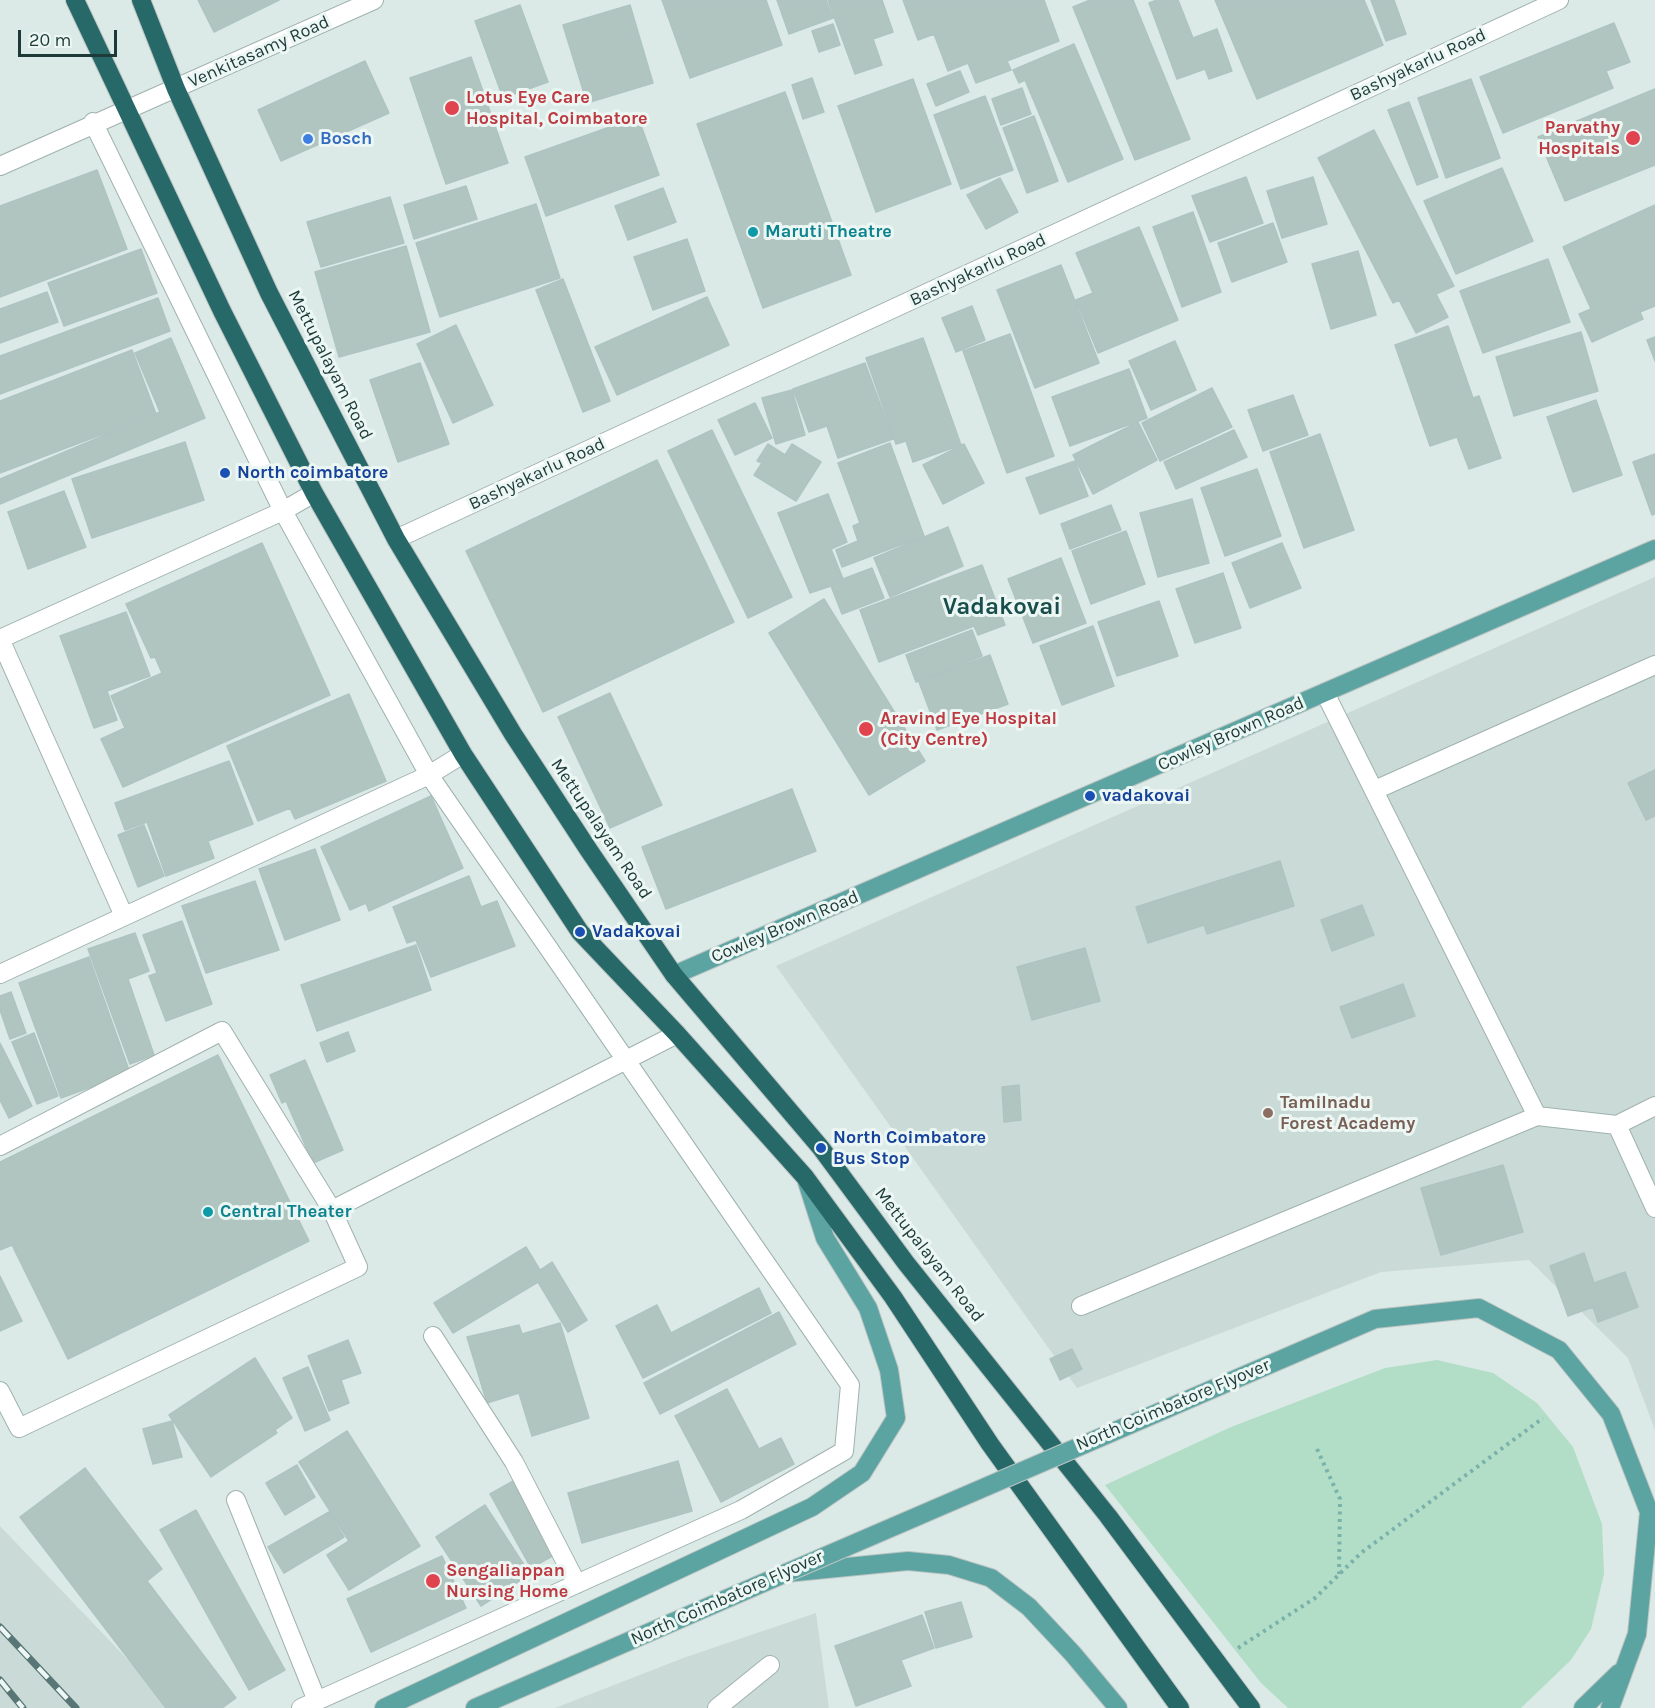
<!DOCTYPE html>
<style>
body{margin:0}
#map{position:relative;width:1655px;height:1708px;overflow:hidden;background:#dceae7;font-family:Karla,sans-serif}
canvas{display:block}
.scale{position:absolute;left:18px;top:30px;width:99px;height:27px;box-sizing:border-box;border:3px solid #1d3a38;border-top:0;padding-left:8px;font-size:18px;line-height:21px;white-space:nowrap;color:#1d3a38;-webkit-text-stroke:4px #ecf7f4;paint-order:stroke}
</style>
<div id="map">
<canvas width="1655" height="1708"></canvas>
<div class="scale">20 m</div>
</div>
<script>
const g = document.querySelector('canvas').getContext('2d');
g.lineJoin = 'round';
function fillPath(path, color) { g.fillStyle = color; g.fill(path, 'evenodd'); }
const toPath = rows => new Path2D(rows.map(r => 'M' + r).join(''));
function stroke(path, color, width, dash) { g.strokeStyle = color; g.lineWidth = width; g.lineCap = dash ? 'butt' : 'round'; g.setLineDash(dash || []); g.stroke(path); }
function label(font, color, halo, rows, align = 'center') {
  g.font = font + ' Karla,sans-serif'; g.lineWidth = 6; g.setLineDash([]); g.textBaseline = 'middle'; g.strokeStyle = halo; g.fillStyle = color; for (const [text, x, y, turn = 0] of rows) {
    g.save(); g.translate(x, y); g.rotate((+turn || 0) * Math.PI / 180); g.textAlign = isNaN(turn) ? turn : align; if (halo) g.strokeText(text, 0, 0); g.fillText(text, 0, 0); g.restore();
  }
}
fillPath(toPath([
 [1655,577,1655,1430,1628,1358,1529,1260,1381,1272,1077,1388,776,966],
 [0,1526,174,1708,0,1708],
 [816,1613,829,1708,555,1708,686,1657]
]), '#cadad6');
fillPath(toPath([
 [1437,1360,1493,1373,1537,1403,1573,1447,1602,1524,1604,1574,1591,1629,1571,1660,1521,1708,1288,1708,1261,1683,1105,1485,1231,1427,1385,1368]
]), '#b2dec7');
const building = toPath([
 [198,0,279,0,214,32,198,0],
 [662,0,766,0,782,45,690,78,662,0],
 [777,0,826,0,833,18,789,34,777,0],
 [828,0,882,0,893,32,873,39,882,65,855,74,828,0],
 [903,0,1044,0,1059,41,1007,61,1011,70,976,83,968,63,948,71,934,34,918,40,903,0],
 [1090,0,1133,0,1190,139,1135,160,1073,7,1090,0],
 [1157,0,1178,0,1193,38,1217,29,1232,71,1209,79,1205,69,1177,79,1149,3,1157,0],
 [1215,0,1364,0,1383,45,1257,99,1215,0],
 [1371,0,1394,0,1406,34,1386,41,1371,0],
 [520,5,548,82,503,98,475,21,520,5],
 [630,5,653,83,587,103,563,25,630,5],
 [1614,23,1630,62,1606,71,1613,88,1503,133,1480,77,1614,23],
 [833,24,840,45,819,52,812,31,833,24],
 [1074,44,1123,159,1068,182,1025,80,1019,83,1013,70,1074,44],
 [471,57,508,163,446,184,410,78,471,57],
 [365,61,389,113,281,161,258,110,365,61],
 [960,71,969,92,936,106,927,84,960,71],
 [812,78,824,112,803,119,792,85,812,78],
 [913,79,951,184,876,212,838,106,913,79],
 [1471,79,1500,158,1446,178,1418,98,1471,79],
 [1022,88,1031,114,1001,125,992,99,1022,88],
 [1655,89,1655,165,1565,201,1538,137,1655,89],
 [785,92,851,275,763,308,697,124,785,92],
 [985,96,1013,170,961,189,934,115,985,96],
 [1409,102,1438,177,1417,185,1388,110,1409,102],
 [1034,116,1058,181,1027,193,1003,128,1034,116],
 [638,117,659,175,546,216,525,157,638,117],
 [1374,130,1454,286,1436,294,1448,317,1416,333,1399,300,1393,303,1318,158,1374,130],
 [1502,168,1533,241,1456,274,1424,201,1502,168],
 [97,170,127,249,0,297,0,206,97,170],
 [1246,177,1263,223,1210,242,1192,196,1246,177],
 [1313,177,1327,224,1282,238,1267,191,1313,177],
 [1000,178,1018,212,986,229,967,195,1000,178],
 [466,186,477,219,414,239,404,205,466,186],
 [663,188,676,222,628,240,615,206,663,188],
 [390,197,404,243,321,267,307,222,390,197],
 [536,204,560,278,440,317,416,243,536,204],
 [1655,205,1655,306,1640,312,1643,319,1592,342,1579,314,1591,309,1563,247,1655,205],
 [1193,212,1221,292,1182,307,1153,227,1193,212],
 [1273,223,1287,262,1232,282,1218,243,1273,223],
 [1139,227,1178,320,1098,353,1076,300,1093,293,1076,253,1139,227],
 [687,239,705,291,653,310,634,257,687,239],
 [406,246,430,332,339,357,315,272,406,246],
 [141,249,157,293,64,326,48,283,141,249],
 [1358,251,1376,315,1331,329,1312,264,1358,251],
 [1548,259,1570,322,1483,353,1460,291,1548,259],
 [1061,265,1099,363,1035,388,997,290,1061,265],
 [563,279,610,401,583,412,536,290,563,279],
 [47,292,58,322,0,343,0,309,47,292],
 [707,297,729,345,617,395,595,347,707,297],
 [158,298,170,331,0,394,0,356,158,298],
 [972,306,985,340,956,352,942,318,972,306],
 [456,325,493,405,453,423,417,344,456,325],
 [1448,326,1473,398,1479,396,1501,458,1469,469,1457,437,1430,446,1395,345,1448,326],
 [1581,332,1598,391,1514,416,1496,357,1581,332],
 [1010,334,1054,456,1007,473,963,351,1010,334],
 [1655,337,1655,361,1647,340,1655,337],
 [171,338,205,418,0,504,0,479,160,412,135,353,171,338],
 [923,338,961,445,913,462,906,441,896,444,866,358,923,338],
 [1175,341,1196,390,1151,410,1129,361,1175,341],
 [132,350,156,414,0,473,0,401,132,350],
 [420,363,449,444,398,462,370,380,420,363],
 [865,363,893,439,838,458,827,426,809,432,793,389,865,363],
 [1129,369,1147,418,1070,446,1052,397,1129,369],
 [1212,388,1232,427,1160,461,1142,423,1212,388],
 [792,390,805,435,776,444,762,398,792,390],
 [1293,395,1308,435,1263,451,1248,410,1293,395],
 [1596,400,1622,475,1573,492,1547,417,1596,400],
 [755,403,772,438,735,455,718,420,755,403],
 [1138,422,1157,460,1093,494,1073,455,1138,422],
 [712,430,792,597,748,618,668,451,712,430],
 [1234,430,1247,457,1176,489,1164,462,1234,430],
 [1320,434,1354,530,1304,548,1270,452,1320,434],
 [185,442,204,500,92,538,72,479,185,442],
 [890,443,924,536,842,567,836,550,858,541,853,526,860,523,838,463,890,443],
 [768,444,785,455,792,444,821,462,796,501,754,475,762,463,757,461,768,444],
 [964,444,984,483,943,504,923,465,964,444],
 [1655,454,1655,514,1652,515,1633,462,1655,454],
 [657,460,734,622,543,712,466,551,657,460],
 [1075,461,1088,496,1040,514,1026,478,1075,461],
 [1257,469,1281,536,1225,556,1201,488,1257,469],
 [64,491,86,547,28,569,8,512,64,491],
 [828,494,847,542,831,549,843,579,872,568,884,598,842,614,831,586,810,593,778,513,828,494],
 [1192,499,1209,563,1158,577,1140,513,1192,499],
 [1111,505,1121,530,1070,549,1061,524,1111,505],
 [948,527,963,566,890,597,874,558,948,527],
 [1126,531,1145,584,1091,604,1072,551,1126,531],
 [262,543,330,695,123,787,101,739,125,728,111,696,162,673,155,657,151,658,126,604,262,543],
 [1282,543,1301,588,1250,608,1232,563,1282,543],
 [1061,558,1086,623,1033,643,1008,579,1061,558],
 [982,565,1005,625,978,635,974,626,879,662,860,610,982,565],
 [1223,573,1241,628,1195,643,1176,589,1223,573],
 [824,599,925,761,869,795,769,633,824,599],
 [1159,601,1178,656,1117,676,1098,622,1159,601],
 [126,612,150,676,107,691,117,720,94,728,60,636,126,612],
 [1093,626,1114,686,1062,705,1040,646,1093,626],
 [972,630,982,656,916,682,906,655,972,630],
 [990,655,1008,704,937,730,919,682,990,655],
 [610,693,662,805,610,828,558,717,610,693],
 [349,694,386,781,295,819,290,808,258,821,227,746,349,694],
 [229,761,253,824,208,841,214,858,166,876,147,822,125,830,115,803,229,761],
 [1655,770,1655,816,1646,820,1628,783,1655,770],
 [792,789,816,851,666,909,642,847,792,789],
 [431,796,463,868,369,911,366,903,350,910,321,847,431,796],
 [144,825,164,876,138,887,118,835,144,825],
 [315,849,340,920,285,940,259,869,315,849],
 [1280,861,1294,906,1207,934,1204,925,1148,943,1136,907,1280,861],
 [469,876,481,907,497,901,515,946,431,977,416,940,407,943,393,907,469,876],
 [255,881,279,950,206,973,182,906,255,881],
 [1362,905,1374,935,1332,951,1321,920,1362,905],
 [182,921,212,1004,166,1021,149,976,157,973,143,935,182,921],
 [135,933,149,971,128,979,154,1055,130,1064,88,949,135,933],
 [416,945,431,990,317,1031,301,985,416,945],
 [1085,948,1100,1001,1032,1020,1017,967,1085,948],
 [89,957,130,1073,61,1098,19,983,89,957],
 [1403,984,1415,1016,1352,1038,1340,1007,1403,984],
 [11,992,26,1033,10,1039,0,1010,0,996,11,992],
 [348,1032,355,1051,327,1062,320,1043,348,1032],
 [34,1033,58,1096,37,1104,12,1042,34,1033],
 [0,1043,32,1106,9,1118,0,1100,0,1043],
 [218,1055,309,1241,68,1359,12,1245,0,1250,0,1162,218,1055],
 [305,1060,343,1150,313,1163,286,1101,282,1103,270,1075,305,1060],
 [1019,1085,1021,1120,1004,1122,1002,1087,1019,1085],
 [1503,1165,1523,1232,1441,1255,1421,1188,1503,1165],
 [526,1247,540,1270,552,1262,587,1320,568,1332,538,1282,453,1333,434,1303,526,1247],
 [1584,1253,1594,1283,1625,1272,1638,1307,1598,1322,1593,1307,1568,1316,1550,1266,1584,1253],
 [0,1276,22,1321,0,1331,0,1276],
 [759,1288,771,1313,643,1378,616,1326,657,1305,671,1333,759,1288],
 [779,1312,796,1344,660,1414,644,1383,779,1312],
 [560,1323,589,1418,532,1436,519,1393,487,1403,467,1337,519,1325,522,1334,560,1323],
 [348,1340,361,1373,341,1380,349,1403,329,1411,308,1356,348,1340],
 [1072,1349,1082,1369,1060,1380,1050,1359,1072,1349],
 [255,1358,292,1418,275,1430,277,1433,211,1477,169,1415,255,1358],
 [308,1367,330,1420,305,1431,283,1378,308,1367],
 [727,1389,759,1449,781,1438,794,1464,721,1502,675,1416,727,1389],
 [172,1421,182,1457,153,1464,143,1429,172,1421],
 [347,1431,420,1546,349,1590,327,1555,349,1541,299,1462,347,1431],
 [678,1461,692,1511,582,1543,568,1493,678,1461],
 [297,1465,315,1497,285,1515,266,1483,297,1465],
 [85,1468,162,1569,147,1581,236,1698,222,1708,166,1708,20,1517,85,1468],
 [515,1480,556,1554,531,1568,490,1494,515,1480],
 [485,1505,530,1574,481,1606,436,1537,485,1505],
 [196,1510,285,1670,249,1690,160,1530,196,1510],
 [329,1512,344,1537,284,1573,268,1547,329,1512],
 [442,1556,466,1608,371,1652,347,1599,442,1556],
 [961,1602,972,1637,936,1648,925,1612,961,1602],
 [922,1615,934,1648,901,1660,911,1686,856,1706,835,1646,922,1615]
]);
fillPath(building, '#b1c5c0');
stroke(building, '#aec4c0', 1.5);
const minor = toPath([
 [93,122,283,511,429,775,850,1385,844,1451,741,1510,301,1708],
 [0,166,374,0],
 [396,539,1559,0],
 [0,639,283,511,314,493],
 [0,639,124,916],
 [1325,693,1537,1116],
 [1375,790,1655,665],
 [0,974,429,775,463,754],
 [1617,1125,1655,1208],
 [0,1146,222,1031,332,1210,358,1267,19,1428,0,1391],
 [332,1210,677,1034],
 [1081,1306,1537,1116,1617,1125,1655,1106],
 [433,1336,514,1462,577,1584],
 [236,1500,317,1701],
 [717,1708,770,1665]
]);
const major = toPath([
 [674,975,1655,549],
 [384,1708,812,1507,862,1473,896,1418,889,1370,868,1308,825,1238,807,1182],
 [475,1708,786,1573,908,1561,949,1565,991,1578,1029,1607,1073,1654,1118,1708],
 [1583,1708,1619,1673],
 [1610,1708,1637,1634]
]);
const highway = toPath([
 [75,0,222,311,314,493,463,754,580,932,677,1034,805,1177,893,1297,990,1444,1180,1708],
 [141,0,176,89,269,293,396,539,513,734,588,849,674,975,821,1148,906,1263,1108,1516,1251,1708]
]);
stroke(minor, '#9fb2af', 20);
stroke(major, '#bbc4c3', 20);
stroke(highway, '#bbc4c3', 20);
stroke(toPath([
 [1317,1449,1340,1499,1339,1574],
 [1238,1648,1315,1598,1361,1553,1543,1418]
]), '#7ab1ab', 4, [3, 4.5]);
stroke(minor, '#fff', 18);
stroke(major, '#5ca4a1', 18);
stroke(highway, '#276868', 18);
const rail = toPath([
 [0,1627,76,1708],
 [0,1680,23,1708]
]);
stroke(rail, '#577675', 7);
stroke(rail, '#ecf7f4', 4.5, [14]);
const majorBridge = toPath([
 [786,1573,1375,1319,1479,1308,1559,1350,1611,1414,1649,1512,1637,1634]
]);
stroke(majorBridge, '#bbc4c3', 20, []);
stroke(majorBridge, '#5ca4a1', 18);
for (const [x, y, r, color] of [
 [452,108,8,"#e0444e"],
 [1633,138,8,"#e0444e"],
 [308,139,6,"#3f7fe0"],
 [753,232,6,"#0f9aa8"],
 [225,473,6,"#1a4fb4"],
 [866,729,8,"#e0444e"],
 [1090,796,6,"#1a4fb4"],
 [580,932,6,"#1a4fb4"],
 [1268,1113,6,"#8d6e63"],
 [821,1148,6,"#1a4fb4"],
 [208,1212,6,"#0f9aa8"],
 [433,1581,8,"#e0444e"]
]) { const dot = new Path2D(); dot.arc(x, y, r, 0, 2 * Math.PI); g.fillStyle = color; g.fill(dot); stroke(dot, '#ecf7f4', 2); }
label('18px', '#1d3a38', '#ecf7f4', [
 ["Venkitasamy Road",259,52,-24],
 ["Bashyakarlu Road",1418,65,-25],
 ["Bashyakarlu Road",978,270,-25],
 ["Mettupalayam Road",330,365,63],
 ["Bashyakarlu Road",537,474,-25],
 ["Cowley Brown Road",1231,734,-24],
 ["Mettupalayam Road",601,829,56],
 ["Cowley Brown Road",785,927,-23],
 ["Mettupalayam Road",929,1255,52],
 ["North Coimbatore Flyover",1173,1405,-23],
 ["North Coimbatore Flyover",727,1598,-24]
]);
label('bold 18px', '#be3a42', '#ecf7f4', [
 ["Lotus Eye Care",466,98],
 ["Hospital, Coimbatore",466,119],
 ["Parvathy",1620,128,"right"],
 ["Hospitals",1620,149,"right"],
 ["Aravind Eye Hospital",880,719],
 ["(City Centre)",880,740],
 ["Sengaliappan",446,1571],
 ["Nursing Home",446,1592]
], 'left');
label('bold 18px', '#366cbe', '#ecf7f4', [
 ["Bosch",320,139]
], 'left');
label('bold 18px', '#0d838f', '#ecf7f4', [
 ["Maruti Theatre",765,232],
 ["Central Theater",220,1212]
], 'left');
label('bold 18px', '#164399', '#ecf7f4', [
 ["North coimbatore",237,473],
 ["vadakovai",1102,796],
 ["Vadakovai",592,932],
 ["North Coimbatore",833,1138],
 ["Bus Stop",833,1159]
], 'left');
label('bold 18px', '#785e54', '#ecf7f4', [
 ["Tamilnadu",1280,1103],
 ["Forest Academy",1280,1124]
], 'left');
label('bold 24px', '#184d4c', '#ecf7f4', [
 ["Vadakovai",1002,607]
]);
</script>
